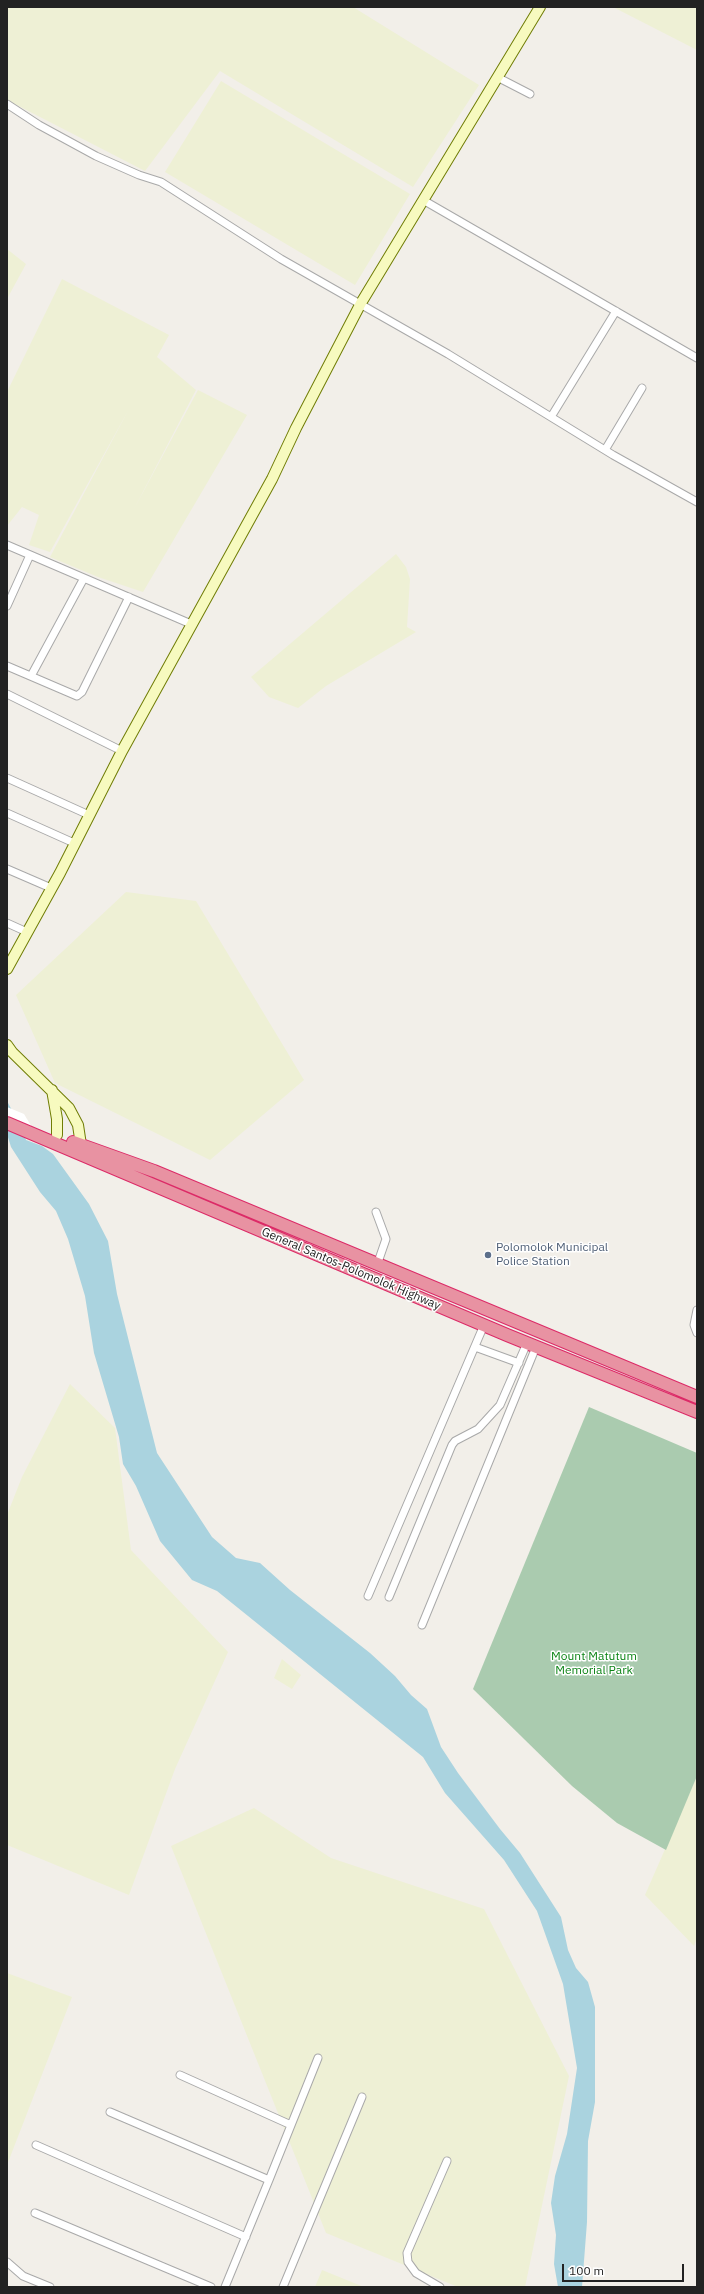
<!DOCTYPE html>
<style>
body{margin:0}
#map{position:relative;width:704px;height:2294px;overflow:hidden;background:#f2efe9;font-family:"IBM Plex Sans",sans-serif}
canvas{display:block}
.frame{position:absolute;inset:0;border:8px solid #222;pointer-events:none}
.scale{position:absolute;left:562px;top:2264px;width:122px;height:18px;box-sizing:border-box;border:2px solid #222;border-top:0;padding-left:5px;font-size:12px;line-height:14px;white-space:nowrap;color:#222;-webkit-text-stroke:3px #fff;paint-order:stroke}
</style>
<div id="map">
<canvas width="704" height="2294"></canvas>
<div class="frame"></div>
<div class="scale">100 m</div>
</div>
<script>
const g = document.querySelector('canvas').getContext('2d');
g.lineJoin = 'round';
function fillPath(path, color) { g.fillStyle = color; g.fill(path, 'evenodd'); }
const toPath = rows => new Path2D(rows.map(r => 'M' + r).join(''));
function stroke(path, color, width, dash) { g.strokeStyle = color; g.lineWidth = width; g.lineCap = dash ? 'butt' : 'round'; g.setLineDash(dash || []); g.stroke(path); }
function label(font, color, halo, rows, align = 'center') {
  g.font = font + ' "IBM Plex Sans",sans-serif'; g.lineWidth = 3; g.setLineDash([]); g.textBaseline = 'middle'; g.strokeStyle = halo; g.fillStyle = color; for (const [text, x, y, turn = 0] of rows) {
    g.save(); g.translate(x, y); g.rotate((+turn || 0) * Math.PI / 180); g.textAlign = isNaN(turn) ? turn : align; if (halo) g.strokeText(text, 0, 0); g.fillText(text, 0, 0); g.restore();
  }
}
fillPath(toPath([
 [7,7,353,7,479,85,413,187,220,71,145,171,7,100],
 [613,7,697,7,697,50],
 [221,81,410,194,355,285,165,172],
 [7,249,26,264,7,299],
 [62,279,169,335,157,357,196,390,134,509,198,390,247,415,143,592,98,577,50,557,129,409,50,552,29,545,39,515,22,507,7,526,7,392],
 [396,554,406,567,410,579,407,627,416,632,326,686,298,708,269,697,251,677],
 [126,892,196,901,304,1080,210,1160,55,1083,16,995],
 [70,1384,115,1428,131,1550,228,1652,175,1769,129,1895,7,1845,7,1515,22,1477],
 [282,1659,301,1675,292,1689,274,1678],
 [697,1776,697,1938,694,1946,645,1895],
 [254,1808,331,1858,484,1909,569,2076,525,2287,458,2287,326,2233,171,1846],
 [7,1973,72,1997,7,2165],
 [322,2270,364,2287,315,2287]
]), '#eef0d5');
fillPath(toPath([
 [589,1407,697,1453,697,1776,666,1850,617,1823,572,1786,473,1689]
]), '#aacbaf');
fillPath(toPath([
 [7,1101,22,1129,26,1140,42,1146,53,1154,89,1204,108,1241,117,1294,157,1453,212,1537,236,1558,260,1563,290,1590,370,1653,395,1676,411,1695,427,1709,441,1747,458,1773,500,1829,520,1853,561,1917,568,1950,576,1968,588,1982,595,2007,595,2102,588,2141,587,2222,582,2287,558,2287,554,2264,556,2235,551,2203,555,2176,567,2134,577,2068,563,1984,537,1911,504,1860,445,1793,423,1757,217,1591,192,1580,160,1541,136,1486,123,1464,119,1437,94,1353,85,1296,68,1239,56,1211,40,1192,11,1147,7,1134]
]), '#aad3df');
fillPath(toPath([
 [7,1107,24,1114,42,1144,7,1129]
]), '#fff');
const street = toPath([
 [497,77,530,94],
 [7,104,39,125,96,156,139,175,161,182,281,259,448,354,613,455,697,502],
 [423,200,697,358],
 [551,417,616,311],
 [605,450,642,388],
 [7,545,191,624],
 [7,606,30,555],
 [7,666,77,696,82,692,129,597],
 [31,676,84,578],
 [7,694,122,751],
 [7,778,89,815],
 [7,813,74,843],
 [7,869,51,888],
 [7,923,27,932],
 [376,1212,386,1239,377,1265],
 [697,1310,694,1325,697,1333],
 [475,1347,519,1363],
 [368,1596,484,1325],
 [389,1597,452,1445,455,1441,478,1429,500,1405,527,1343],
 [422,1625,536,1347],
 [180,2075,291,2125],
 [110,2112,269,2180,225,2287],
 [36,2145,246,2237],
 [269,2180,318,2058],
 [35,2213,211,2287],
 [7,2262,23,2276,50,2287],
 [283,2287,362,2097],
 [440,2287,416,2273,408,2262,407,2253,447,2161]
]);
const secondary = toPath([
 [7,969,60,873,122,751,272,479,296,428,361,303,540,7],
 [7,1045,12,1052,69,1108,78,1125,81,1145],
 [52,1090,57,1119,57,1135]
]);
const highway = toPath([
 [7,1123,507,1335,697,1412],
 [73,1142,154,1171,697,1397]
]);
stroke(street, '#a9a9a9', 9);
stroke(secondary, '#707d05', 12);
stroke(highway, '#dc2a67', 14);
stroke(street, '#fff', 7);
stroke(secondary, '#f7fabf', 10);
stroke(highway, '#e892a2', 12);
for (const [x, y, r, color] of [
 [488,1255,4,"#5c6f8a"]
]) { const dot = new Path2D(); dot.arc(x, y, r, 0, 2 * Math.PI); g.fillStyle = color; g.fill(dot); stroke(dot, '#fff', 1.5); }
label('12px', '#4e5e75', '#fff', [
 ["Polomolok Municipal",496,1248],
 ["Police Station",496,1262]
], 'left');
label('12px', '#222', '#fff', [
 ["General Santos-Polomolok Highway",351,1269,23]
]);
label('12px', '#0c8416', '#fff', [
 ["Mount Matutum",594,1657],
 ["Memorial Park",594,1671]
]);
</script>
